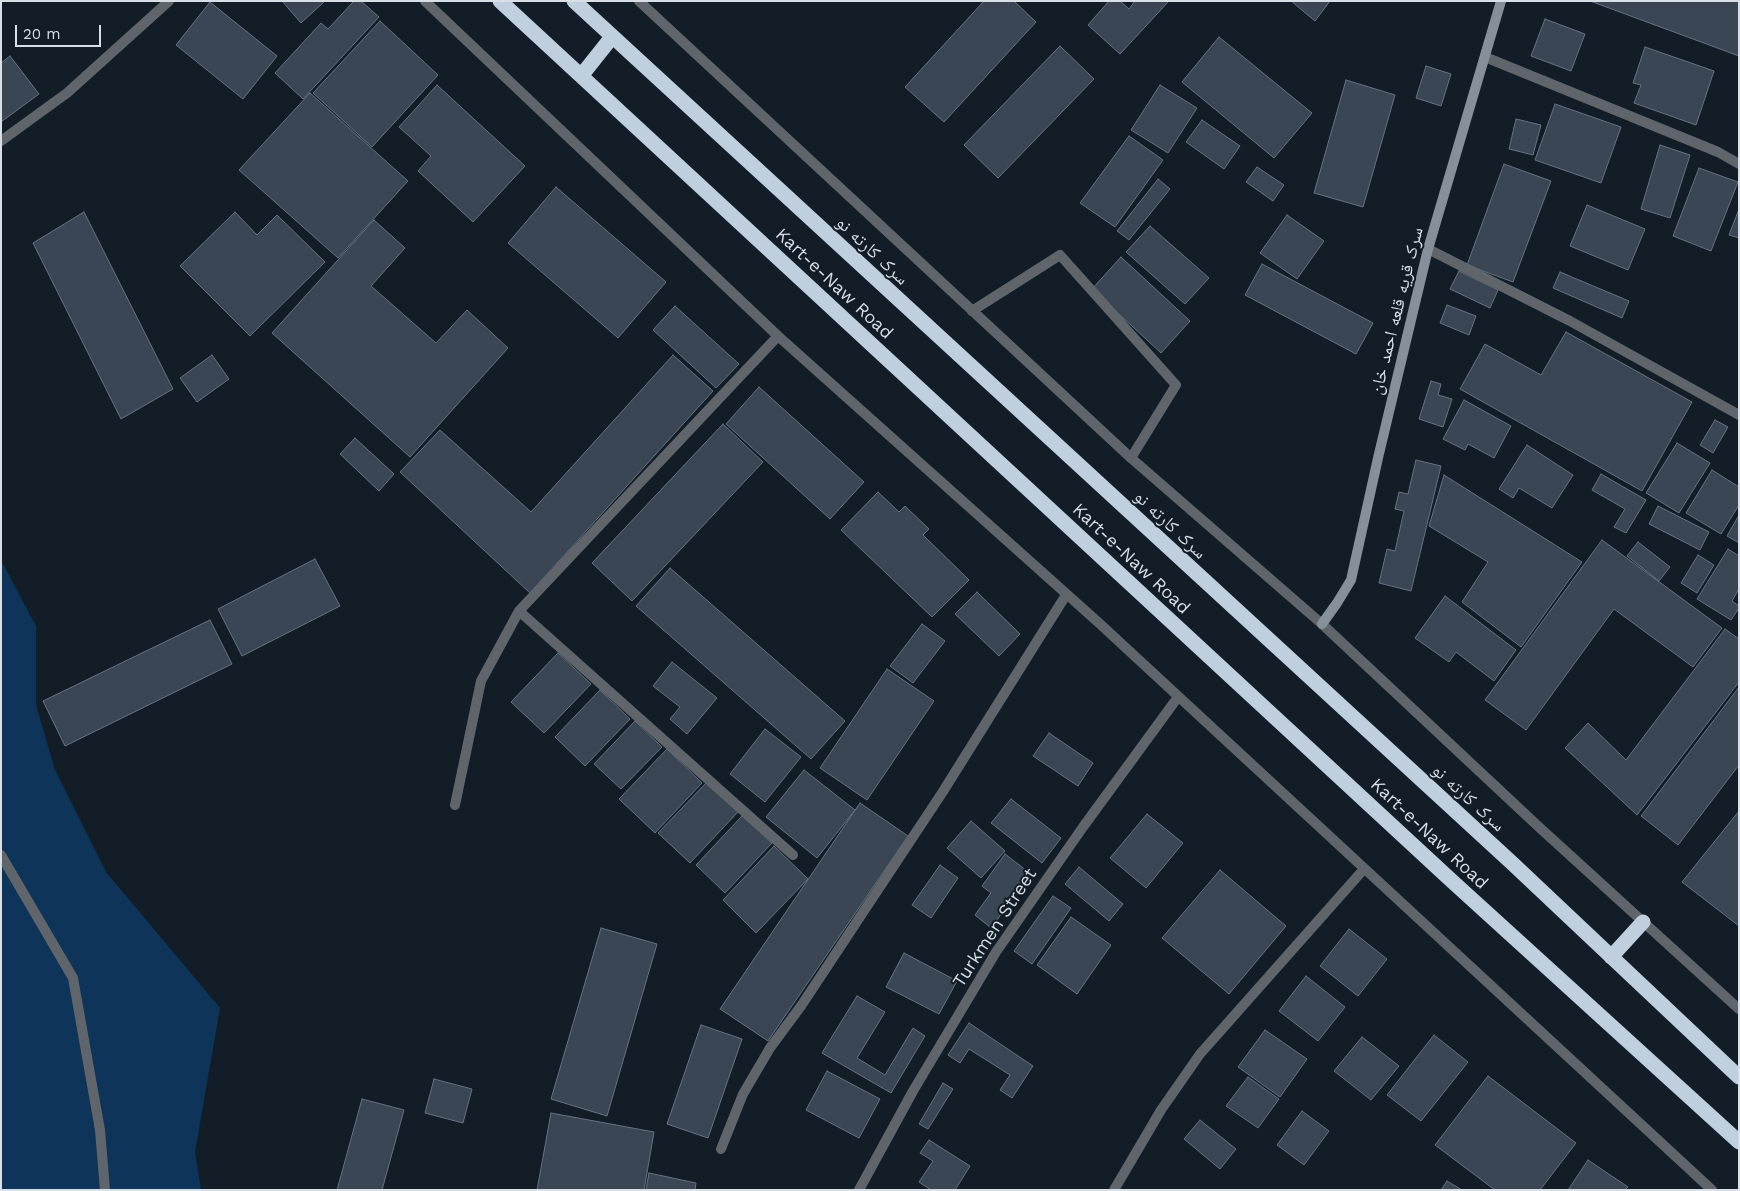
<!DOCTYPE html>
<meta charset="utf-8">
<style>
body{margin:0}
#map{position:relative;width:1740px;height:1191px;overflow:hidden;background:#121d28;font-family:"Work Sans",sans-serif}
canvas{display:block}
.frame{position:absolute;inset:0;border:2px solid #d8dfe7;pointer-events:none}
.scale{position:absolute;left:15px;top:25px;width:86px;height:22px;box-sizing:border-box;border:2px solid #d8dfe7;border-top:0;padding-left:6px;font-size:15px;line-height:18px;white-space:nowrap;color:#d8dfe7;-webkit-text-stroke:4px #121d28;paint-order:stroke}
</style>
<div id="map">
<canvas width="1740" height="1191"></canvas>
<div class="frame"></div>
<div class="scale">20 m</div>
</div>
<script>
const g = document.querySelector('canvas').getContext('2d');
g.lineJoin = 'round';
function fillPath(path, color) { g.fillStyle = color; g.fill(path, 'evenodd'); }
const toPath = rows => new Path2D(rows.map(r => 'M' + r).join(''));
function stroke(path, color, width, dash) { g.strokeStyle = color; g.lineWidth = width; g.lineCap = dash ? 'butt' : 'round'; g.setLineDash(dash || []); g.stroke(path); }
function label(font, color, halo, rows, align = 'center') {
  g.font = font + ' "Work Sans","Noto Naskh Arabic",sans-serif'; g.lineWidth = 4; g.setLineDash([]); g.textBaseline = 'middle'; g.strokeStyle = halo; g.fillStyle = color; for (const [text, x, y, turn = 0] of rows) {
    g.save(); g.translate(x, y); g.rotate((+turn || 0) * Math.PI / 180); g.textAlign = isNaN(turn) ? turn : align; if (halo) g.strokeText(text, 0, 0); g.fillText(text, 0, 0); g.restore();
  }
}
fillPath(toPath([
 [1,560,36,626,36,705,55,770,106,872,220,1008,195,1152,201,1190,1,1190]
]), '#0e3559');
const building = toPath([
 [282,1,325,1,301,23,282,1],
 [354,1,361,1,379,17,303,99,275,73,321,23,328,29,354,1],
 [984,1,1014,1,1036,22,944,122,905,87,984,1],
 [1109,1,1120,1,1129,9,1135,1,1169,1,1120,54,1088,25,1109,1],
 [1291,1,1330,1,1315,21,1291,1],
 [1590,1,1739,1,1739,56,1590,1],
 [210,2,277,56,243,99,176,45,210,2],
 [1545,19,1585,34,1571,71,1531,56,1545,19],
 [380,21,438,75,372,147,313,93,380,21],
 [1219,37,1312,113,1274,158,1182,82,1219,37],
 [1060,46,1094,79,998,178,964,145,1060,46],
 [1645,47,1714,71,1696,125,1634,103,1641,85,1633,83,1645,47],
 [10,56,39,94,1,122,1,63,10,56],
 [1426,66,1451,74,1441,106,1416,98,1426,66],
 [1346,80,1395,95,1363,207,1314,193,1346,80],
 [437,85,525,166,473,222,418,171,431,156,399,127,437,85],
 [1160,85,1197,108,1168,153,1131,130,1160,85],
 [310,93,408,181,338,258,239,170,310,93],
 [1555,104,1621,127,1601,183,1535,160,1555,104],
 [1516,119,1541,125,1533,155,1509,149,1516,119],
 [1202,120,1240,146,1224,169,1186,142,1202,120],
 [1129,136,1163,160,1115,227,1080,203,1129,136],
 [1660,145,1690,155,1670,218,1641,209,1660,145],
 [1504,164,1551,181,1513,282,1467,265,1504,164],
 [1257,167,1284,185,1273,201,1246,182,1257,167],
 [1699,168,1738,182,1711,251,1673,236,1699,168],
 [1158,179,1170,189,1129,240,1117,231,1158,179],
 [556,187,666,282,618,338,508,243,556,187],
 [1587,205,1645,229,1628,270,1570,246,1587,205],
 [1739,209,1739,238,1729,235,1739,209],
 [84,212,173,389,121,419,33,243,84,212],
 [235,212,257,235,277,215,325,262,250,336,180,266,235,212],
 [1287,215,1324,241,1297,279,1260,253,1287,215],
 [374,220,405,248,371,286,436,343,467,310,508,348,410,457,272,333,374,220],
 [1150,226,1209,278,1185,304,1126,252,1150,226],
 [1121,257,1190,321,1161,353,1092,289,1121,257],
 [1262,264,1373,323,1356,354,1245,295,1262,264],
 [1459,271,1498,290,1490,308,1450,289,1459,271],
 [1560,272,1629,301,1622,318,1553,288,1560,272],
 [1447,305,1476,316,1469,335,1440,323,1447,305],
 [675,306,739,364,716,388,653,330,675,306],
 [1566,332,1692,402,1642,491,1460,389,1485,344,1541,375,1566,332],
 [212,355,229,379,197,402,180,378,212,355],
 [673,355,713,391,530,593,400,472,440,430,531,512,673,355],
 [1431,381,1441,384,1438,395,1452,399,1443,427,1419,419,1431,381],
 [759,387,864,482,830,519,726,424,759,387],
 [1464,400,1511,426,1494,458,1468,444,1465,450,1443,439,1464,400],
 [1715,420,1728,427,1713,453,1700,445,1715,420],
 [723,424,763,462,632,601,592,563,723,424],
 [355,438,394,474,379,491,340,454,355,438],
 [1677,443,1710,463,1679,513,1646,493,1677,443],
 [1527,445,1573,475,1552,508,1519,488,1513,498,1499,489,1527,445],
 [1416,460,1441,466,1411,591,1379,583,1387,549,1395,551,1404,511,1395,509,1399,492,1408,494,1416,460],
 [1712,470,1739,487,1739,505,1721,534,1686,513,1712,470],
 [1601,474,1646,500,1626,533,1614,527,1625,509,1592,490,1601,474],
 [1444,475,1582,562,1521,647,1462,602,1488,562,1429,526,1444,475],
 [878,492,899,512,905,506,929,529,923,535,969,580,932,617,841,530,878,492],
 [1658,506,1709,532,1700,550,1649,524,1658,506],
 [1739,515,1739,543,1727,536,1739,515],
 [1602,540,1722,628,1693,667,1614,609,1526,730,1485,700,1602,540],
 [1638,542,1670,567,1659,581,1627,556,1638,542],
 [1728,549,1739,556,1739,589,1732,601,1739,606,1739,608,1731,620,1697,599,1728,549],
 [1698,555,1714,565,1697,593,1681,583,1698,555],
 [315,559,340,606,242,656,218,609,315,559],
 [670,568,845,721,811,759,636,606,670,568],
 [977,592,1020,634,999,656,955,614,977,592],
 [1445,596,1516,650,1494,681,1456,652,1449,662,1415,638,1445,596],
 [210,620,232,664,65,746,43,701,210,620],
 [922,624,945,641,913,683,890,666,922,624],
 [1725,629,1739,639,1739,682,1637,815,1565,748,1588,723,1626,760,1725,629],
 [558,653,591,684,544,733,511,702,558,653],
 [672,662,717,698,687,734,670,719,680,707,653,686,672,662],
 [887,669,934,701,867,800,820,768,887,669],
 [1739,687,1739,765,1678,845,1641,816,1739,687],
 [600,690,630,719,585,766,555,737,600,690],
 [635,721,662,747,621,789,594,764,635,721],
 [765,729,801,757,765,802,730,774,765,729],
 [1049,733,1093,763,1078,786,1033,756,1049,733],
 [667,749,702,783,655,833,619,799,667,749],
 [804,770,855,810,817,858,766,817,804,770],
 [707,782,738,812,690,863,658,833,707,782],
 [1011,799,1061,838,1042,863,991,823,1011,799],
 [860,803,908,836,768,1041,720,1009,860,803],
 [1739,811,1739,926,1682,882,1739,811],
 [1147,814,1183,843,1146,888,1110,858,1147,814],
 [742,816,772,843,725,893,696,865,742,816],
 [971,821,1005,851,981,878,947,848,971,821],
 [774,846,808,879,756,933,723,900,774,846],
 [1005,854,1031,874,991,928,975,915,991,893,982,886,1005,854],
 [940,865,958,878,931,918,912,905,940,865],
 [1079,867,1123,904,1109,921,1065,884,1079,867],
 [1220,870,1286,926,1229,994,1162,938,1220,870],
 [1053,896,1071,908,1032,964,1014,951,1053,896],
 [1071,917,1111,945,1077,994,1037,965,1071,917],
 [601,928,657,944,607,1116,551,1099,601,928],
 [1349,929,1387,959,1358,996,1320,966,1349,929],
 [904,953,957,981,939,1014,886,987,904,953],
 [1306,976,1345,1007,1318,1041,1279,1011,1306,976],
 [857,996,885,1012,857,1058,885,1075,913,1028,925,1036,891,1093,822,1053,857,996],
 [969,1023,1033,1066,1012,1098,1000,1090,1010,1075,969,1049,960,1063,948,1055,969,1023],
 [701,1025,742,1039,708,1138,667,1124,701,1025],
 [1265,1030,1307,1059,1280,1097,1238,1067,1265,1030],
 [1434,1035,1468,1062,1421,1121,1387,1095,1434,1035],
 [1362,1037,1399,1066,1371,1100,1334,1071,1362,1037],
 [827,1071,880,1099,859,1138,806,1110,827,1071],
 [1488,1076,1576,1143,1540,1190,1495,1190,1435,1145,1488,1076],
 [1248,1077,1279,1099,1258,1128,1226,1106,1248,1077],
 [434,1079,472,1089,463,1123,425,1113,434,1079],
 [943,1083,953,1089,928,1129,919,1124,943,1083],
 [362,1099,404,1110,382,1190,337,1190,362,1099],
 [1302,1111,1329,1131,1304,1165,1277,1145,1302,1111],
 [551,1113,654,1132,644,1190,537,1190,551,1113],
 [1200,1120,1236,1149,1220,1169,1184,1139,1200,1120],
 [929,1140,970,1166,955,1190,931,1190,919,1182,933,1161,920,1153,929,1140],
 [1588,1160,1628,1187,1625,1190,1568,1190,1588,1160],
 [649,1173,696,1183,695,1190,646,1190,649,1173],
 [1447,1181,1462,1190,1441,1190,1447,1181]
]);
fillPath(building, '#3a4653');
stroke(building, '#667382', 1);
stroke(toPath([
 [972,311,1060,255,1176,385,1131,458],
 [721,1149,743,1094,770,1048,801,1006,942,793,1066,595],
 [1114,1190,1161,1110,1200,1054,1364,869]
]), '#60656c', 10);
stroke(toPath([
 [425,1,778,336,1099,623,1712,1190],
 [639,1,1131,458,1322,624,1540,828,1739,1009],
 [1485,57,1718,152,1739,164],
 [1,141,67,93,169,1],
 [1428,249,1570,321,1739,415],
 [519,611,793,855],
 [455,805,481,681,519,611,778,336],
 [1,855,73,978,100,1130,105,1190],
 [859,1190,913,1091,996,952,1083,827,1178,697]
]), '#60656c', 10);
stroke(toPath([
 [1322,624,1337,603,1351,580,1378,458,1428,249,1501,1]
]), '#86909a', 10);
stroke(toPath([
 [500,1,1453,882,1739,1142],
 [574,1,1512,863,1739,1077],
 [581,76,612,37],
 [1611,957,1643,922]
]), '#c0cfde', 15);
label('18px', '#d8dfe7', '#121d28', [
 ["سرک کارته نو",872,251,43],
 ["Kart-e-Naw Road",834,284,43],
 ["سرک قریه قلعه احمد خان",1397,311,-76],
 ["سرک کارته نو",1170,525,43],
 ["Kart-e-Naw Road",1131,559,43],
 ["سرک کارته نو",1468,798,42],
 ["Kart-e-Naw Road",1429,834,43],
 ["Turkmen Street",995,928,-57]
]);
</script>
